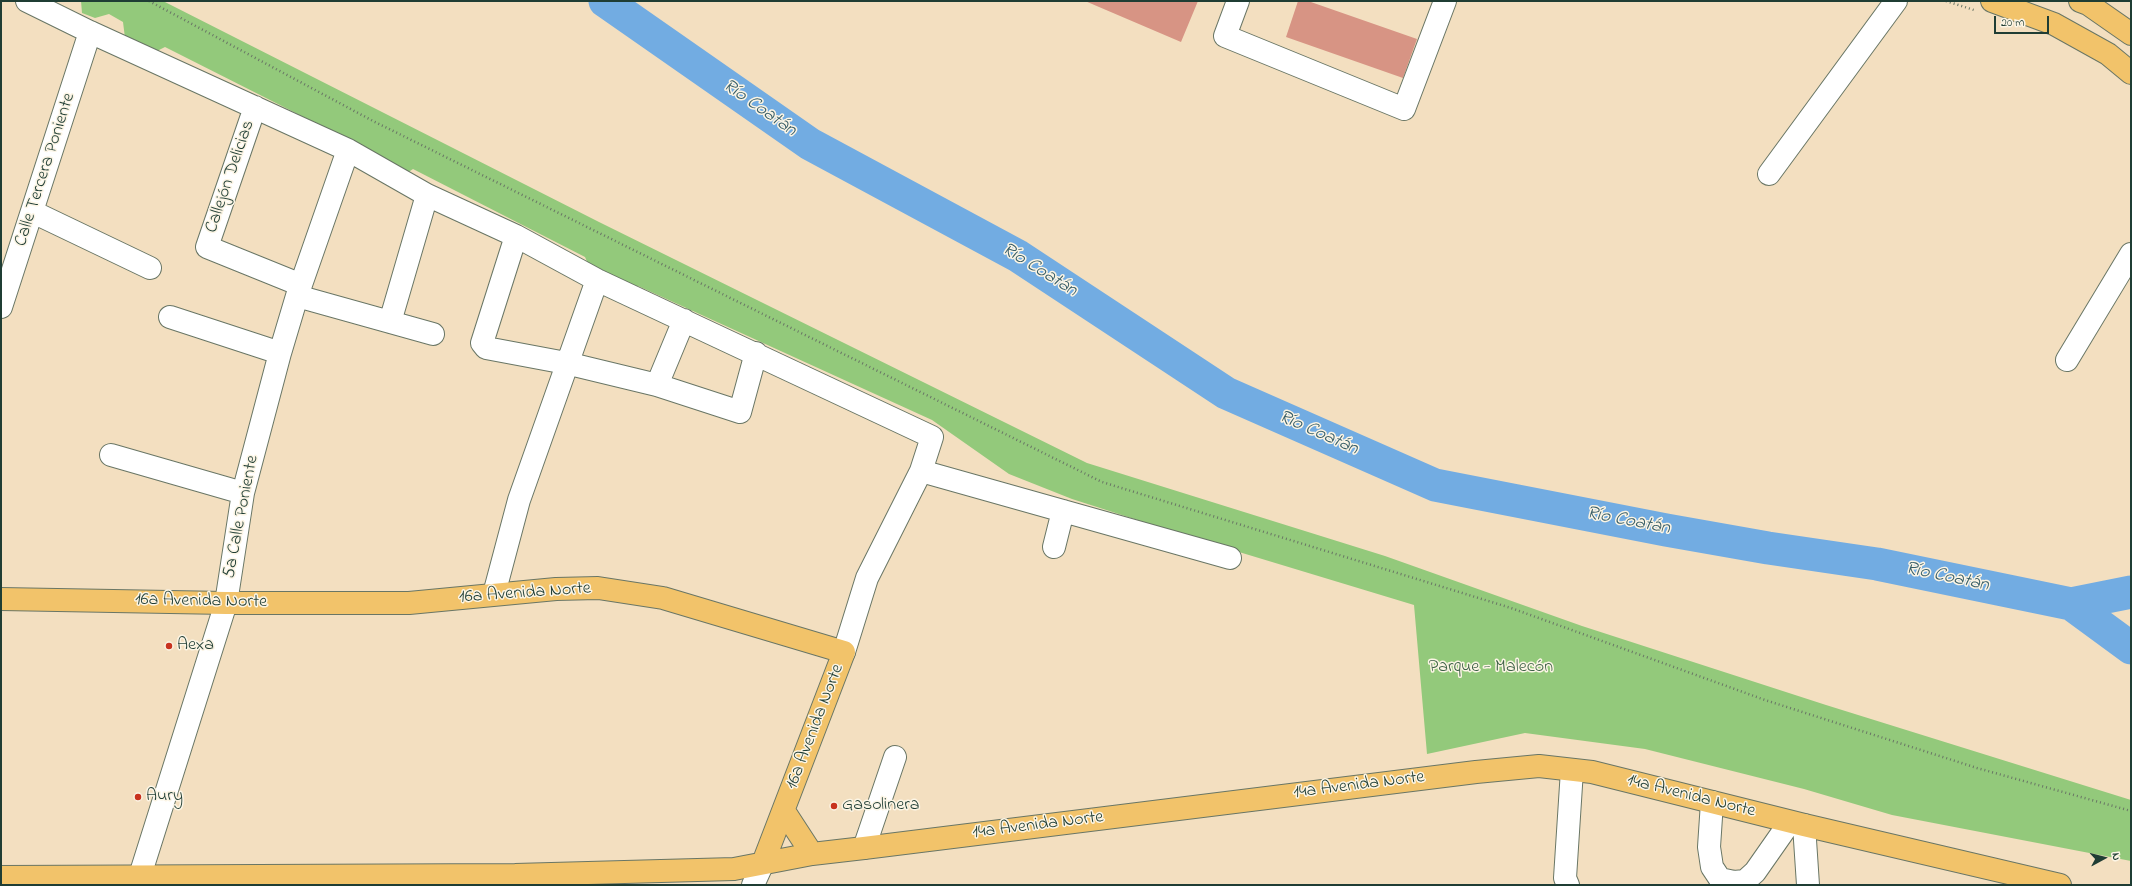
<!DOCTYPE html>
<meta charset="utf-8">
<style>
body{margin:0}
#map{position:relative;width:2132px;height:886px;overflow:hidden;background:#f3dfc0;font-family:"Indie Flower",sans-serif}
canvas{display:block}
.frame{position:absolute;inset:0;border:2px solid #1f3d34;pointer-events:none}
.north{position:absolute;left:2084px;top:838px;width:40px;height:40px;-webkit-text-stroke:3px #fcf5e5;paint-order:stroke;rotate:83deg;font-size:11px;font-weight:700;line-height:16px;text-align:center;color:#1f3d34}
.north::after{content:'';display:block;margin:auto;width:14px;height:18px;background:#1f3d34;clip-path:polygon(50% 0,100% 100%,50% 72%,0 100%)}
.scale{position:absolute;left:1994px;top:16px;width:55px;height:18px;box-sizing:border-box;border:2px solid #1f3d34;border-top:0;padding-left:5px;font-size:12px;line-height:14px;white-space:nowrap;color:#1f3d34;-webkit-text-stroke:3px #fcf5e5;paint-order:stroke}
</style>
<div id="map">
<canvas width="2132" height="886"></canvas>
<div class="frame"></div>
<div class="north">N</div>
<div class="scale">20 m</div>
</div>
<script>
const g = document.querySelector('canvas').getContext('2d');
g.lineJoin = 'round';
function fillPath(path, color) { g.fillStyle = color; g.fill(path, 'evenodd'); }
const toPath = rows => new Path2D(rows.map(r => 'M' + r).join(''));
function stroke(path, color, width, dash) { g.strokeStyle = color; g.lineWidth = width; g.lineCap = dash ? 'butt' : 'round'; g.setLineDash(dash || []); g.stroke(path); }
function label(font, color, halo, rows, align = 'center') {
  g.font = font + ' "Indie Flower",sans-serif'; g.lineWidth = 3; g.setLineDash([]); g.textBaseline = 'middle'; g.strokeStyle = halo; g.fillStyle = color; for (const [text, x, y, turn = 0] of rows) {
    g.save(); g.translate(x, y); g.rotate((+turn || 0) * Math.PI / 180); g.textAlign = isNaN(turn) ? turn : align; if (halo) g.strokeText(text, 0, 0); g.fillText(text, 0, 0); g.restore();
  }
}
fillPath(toPath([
 [81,1,163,1,599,222,1087,463,1385,556,1582,626,1826,705,2131,800,2131,861,1892,815,1804,789,1645,749,1525,733,1427,754,1414,605,1206,542,1072,499,1009,474,932,420,638,286,618,289,593,275,585,257,413,169,401,177,367,149,165,47,157,51,125,38,123,22,109,14,95,18,82,13]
]), '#93c97b');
stroke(toPath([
 [605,1,810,144,1018,256,1226,393,1435,485,1666,530,1768,548,1877,564,2071,604,2131,592],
 [2071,604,2131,648]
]), '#72ace2', 33);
fillPath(toPath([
 [1085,1,1198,1,1181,42],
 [1298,1,1308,1,1417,39,1403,78,1286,37]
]), '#d79484');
const minor = toPath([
 [27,1,90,32,348,150,427,195,516,236,597,280,932,437,921,471,867,578,844,652],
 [1238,1,1225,36,1404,109,1445,1],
 [255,107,207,247,301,285],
 [1769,174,1896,1],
 [33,212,150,268],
 [516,236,482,343,486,348,566,363,657,385,740,412,756,353],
 [297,296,433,334],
 [1,307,90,32],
 [170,317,280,353],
 [390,322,427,195],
 [2067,360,2131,254],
 [657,385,684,320],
 [111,455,243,493],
 [921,471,1230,558],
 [1054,547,1063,511],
 [494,594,519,500,597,280],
 [1712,802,1709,847,1712,867,1720,879,1734,882,1745,881,1755,872,1790,822],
 [1804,825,1808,885],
 [864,848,895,757],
 [137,885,226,603,243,493,280,353,297,296,348,150],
 [753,885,763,863],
 [1568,885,1565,878,1572,770]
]);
const major = toPath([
 [1,599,226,603,409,603,556,589,598,588,663,598,844,652,763,863],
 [784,811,812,854],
 [1,877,515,875,734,869,812,854,864,848,1476,772,1539,766,1592,772,1804,825,2060,885]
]);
const highway = toPath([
 [1992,1,2054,24,2108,54,2131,73],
 [2080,1,2088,4,2131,34]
]);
stroke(minor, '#697665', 24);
stroke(major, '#697665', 24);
stroke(highway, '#697665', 24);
stroke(toPath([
 [149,1,373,121,1102,482,1511,608,1765,700,1977,768,2131,811],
 [1946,1,1974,10]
]), '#697665', 2.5, [1, 3]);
stroke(minor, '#fff', 22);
stroke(major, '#f2c36a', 22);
stroke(highway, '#f2c36a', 22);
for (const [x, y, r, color] of [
 [169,646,4,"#c8321e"],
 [138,797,4,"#c8321e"],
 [834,806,4,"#c8321e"]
]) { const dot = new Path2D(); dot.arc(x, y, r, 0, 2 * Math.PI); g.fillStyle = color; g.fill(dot); stroke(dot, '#fcf5e5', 1.5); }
label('18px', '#1f3d34', '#fcf5e5', [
 ["Calle Tercera Poniente",46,170,-72],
 ["Callejón Delicias",231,177,-71],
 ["5a Calle Poniente",242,517,-79],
 ["16a Avenida Norte",525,594,-4],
 ["16a Avenida Norte",201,602,1],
 ["16a Avenida Norte",816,727,-69],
 ["14a Avenida Norte",1359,786,-7],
 ["14a Avenida Norte",1691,797,14],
 ["14a Avenida Norte",1038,826,-7]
]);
label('18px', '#1f3d34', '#fcf5e5', [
 ["Aexa",177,646],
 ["Aury",146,797],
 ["Gasolinera",842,806]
], 'left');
label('18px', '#3c6046', '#fcf5e5', [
 ["Parque - Malecón",1491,668]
]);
label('italic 19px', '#385e68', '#fcf5e5', [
 ["Río Coatán",759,109,35],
 ["Río Coatán",1039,271,32],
 ["Río Coatán",1318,434,24],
 ["Río Coatán",1628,522,11],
 ["Río Coatán",1947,578,12]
]);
</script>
